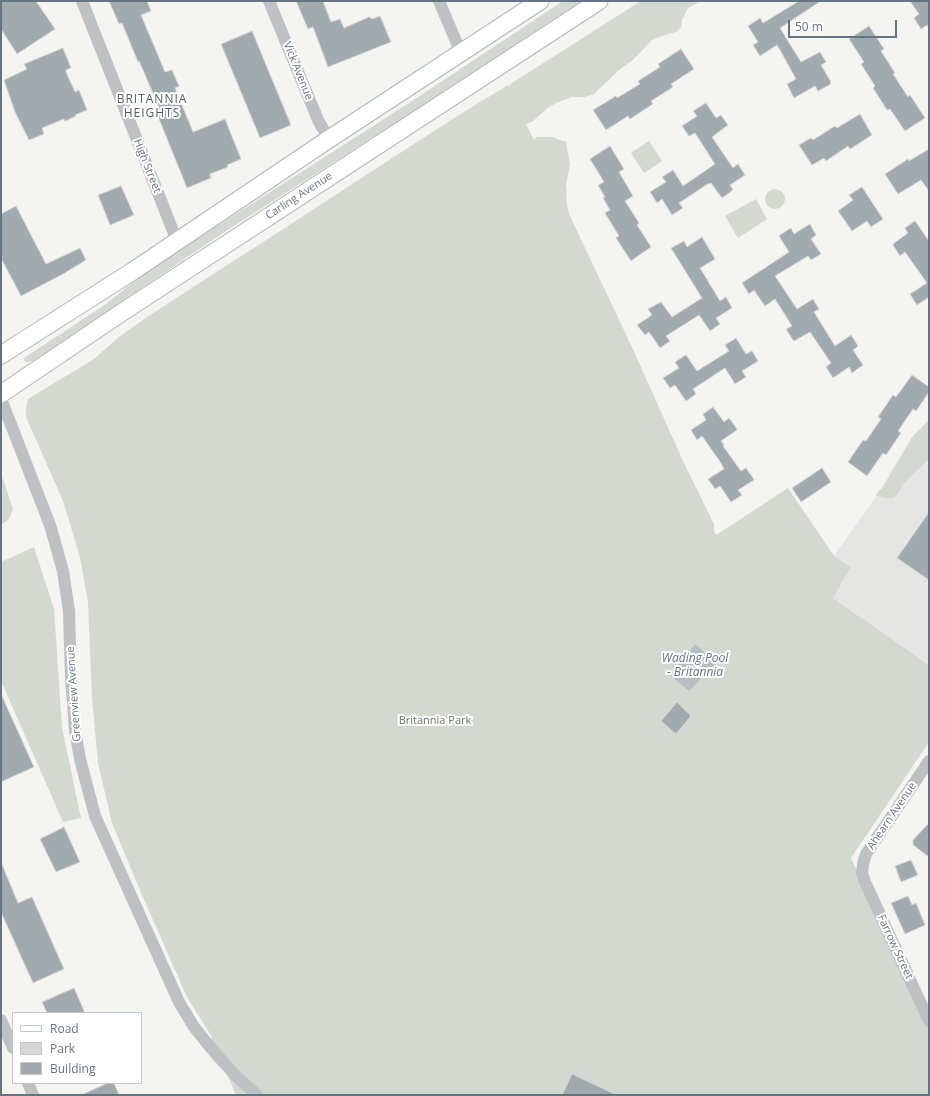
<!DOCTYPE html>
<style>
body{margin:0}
#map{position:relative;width:930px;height:1096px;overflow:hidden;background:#f4f4f0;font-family:"Open Sans",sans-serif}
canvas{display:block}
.frame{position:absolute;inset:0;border:2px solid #657480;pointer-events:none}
.legend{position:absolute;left:12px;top:1012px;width:130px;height:72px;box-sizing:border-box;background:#fff;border:1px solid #c1c7cc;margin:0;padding:5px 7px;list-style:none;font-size:12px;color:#657480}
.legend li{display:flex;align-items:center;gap:8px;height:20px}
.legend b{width:20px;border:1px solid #c1c7cc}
.scale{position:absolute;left:788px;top:20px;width:109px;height:18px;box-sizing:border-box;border:2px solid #657480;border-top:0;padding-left:5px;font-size:12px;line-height:14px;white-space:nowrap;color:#657480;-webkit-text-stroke:3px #fff;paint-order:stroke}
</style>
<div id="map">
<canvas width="930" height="1096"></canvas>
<div class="frame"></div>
<ul class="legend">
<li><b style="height:5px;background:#fff"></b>Road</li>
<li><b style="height:11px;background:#d3d9d0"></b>Park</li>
<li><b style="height:11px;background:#a1aaaf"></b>Building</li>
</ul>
<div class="scale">50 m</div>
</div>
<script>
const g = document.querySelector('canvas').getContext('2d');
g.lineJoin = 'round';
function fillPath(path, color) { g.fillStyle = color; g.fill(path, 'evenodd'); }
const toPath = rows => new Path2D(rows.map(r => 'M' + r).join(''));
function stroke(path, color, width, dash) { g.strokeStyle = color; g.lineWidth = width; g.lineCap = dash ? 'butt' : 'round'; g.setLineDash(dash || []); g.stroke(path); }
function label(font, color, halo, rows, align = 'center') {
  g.font = font + ' "Open Sans",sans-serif'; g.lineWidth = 4; g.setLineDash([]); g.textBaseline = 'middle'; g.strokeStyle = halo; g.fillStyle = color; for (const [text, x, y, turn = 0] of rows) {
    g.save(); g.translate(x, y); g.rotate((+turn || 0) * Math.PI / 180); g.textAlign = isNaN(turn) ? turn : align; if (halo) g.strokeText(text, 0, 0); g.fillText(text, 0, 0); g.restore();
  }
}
fillPath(toPath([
 [929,421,929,665,833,598,851,567,834,556]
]), '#e5e6e4');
fillPath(toPath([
 [563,1,582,1,403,118,223,233,90,323,54,350,34,361,25,362,24,358,106,304,144,273,412,101],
 [641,1,701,1,688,8,682,20,681,27,676,32,662,36,652,40,634,59,619,70,594,94,584,97,572,97,556,103,549,107,532,122,526,124,534,140,537,137,552,137,566,142,570,165,566,184,567,204,569,214,631,345,683,461,714,524,714,530,716,535,788,488,834,556,851,567,833,598,929,665,929,742,851,858,929,1026,929,1095,236,1095,210,1034,187,997,142,895,112,823,98,763,92,698,88,602,80,557,63,501,26,417,26,408,28,399,94,359,119,337,147,317,280,231,454,118,508,85,509,87,512,83],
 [649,141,662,161,644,173,631,153],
 '765 199a10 10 0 1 1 20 0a10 10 0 1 1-20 0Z',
 [756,199,767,219,738,238,725,216],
 [929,420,929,459,905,482,896,496,893,498,886,498,876,496,877,493,882,488,912,437],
 [1,473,13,509,9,519,1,525],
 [34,547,54,609,62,728,81,818,63,822,1,681,1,562]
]), '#d3d9d0');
fillPath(toPath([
 [695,644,716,663,689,691,670,675]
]), '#b4bfc3');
const building = toPath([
 [1,1,36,1,55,29,17,54,1,29,1,1],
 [109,1,147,1,151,11,141,15,165,72,172,70,179,86,175,88,193,132,225,119,241,159,227,165,228,167,210,174,211,178,187,188,155,109,159,107,139,61,138,62,122,23,119,24,109,1],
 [296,1,323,1,331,22,340,19,344,28,369,17,372,19,380,16,391,42,328,67,313,27,308,29,296,1],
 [799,1,821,1,780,28,801,62,820,52,826,62,821,65,831,82,830,83,831,84,818,91,815,86,794,98,787,84,796,79,780,50,777,45,760,56,753,45,758,42,748,26,760,18,763,23,799,1],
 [910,1,929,1,929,28,927,25,921,29,914,18,919,14,910,1],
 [869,26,884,49,881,51,895,73,893,74,908,97,910,95,925,118,905,131,890,109,887,110,873,88,875,86,861,64,864,62,849,39,869,26],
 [252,31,291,125,260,138,221,44,252,31],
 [63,48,71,68,66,70,66,72,75,92,79,90,87,110,75,115,76,116,65,121,64,119,42,128,44,134,29,140,15,112,4,80,27,69,24,64,63,48],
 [681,49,694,69,671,84,673,87,651,101,653,104,630,119,628,116,606,130,593,110,616,96,617,98,640,84,638,81,660,67,658,64,681,49],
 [706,103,716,118,721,115,728,125,712,137,733,168,738,164,745,175,730,185,733,190,722,198,711,183,706,185,679,203,683,208,672,215,662,199,657,203,650,192,666,182,662,177,673,170,683,186,715,164,695,133,689,136,682,126,697,116,693,111,706,103],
 [860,114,872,135,850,149,848,146,826,161,824,158,812,165,799,145,811,138,813,140,835,126,837,128,860,114],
 [610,146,624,169,619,172,633,196,625,201,639,223,637,225,651,247,631,261,616,238,619,236,605,213,610,210,603,198,605,197,598,185,604,182,590,159,610,146],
 [929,149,929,191,921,180,898,194,885,174,908,159,909,161,929,149],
 [121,186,134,215,110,225,98,195,121,186],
 [862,187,883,219,871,227,867,221,852,231,838,211,853,200,849,195,862,187],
 [16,206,46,264,80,248,86,260,63,274,21,296,1,258,1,214,16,206],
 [915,221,929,241,929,297,917,305,910,294,927,283,905,252,900,256,893,245,893,244,908,233,905,228,915,221],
 [810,224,816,235,811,239,821,254,811,260,808,256,775,276,797,309,813,299,819,309,814,312,835,346,851,335,858,346,853,350,863,365,852,373,849,367,833,378,826,367,831,363,810,332,794,341,793,340,786,329,792,326,775,299,765,306,754,290,749,294,742,283,789,252,779,236,780,235,791,228,794,234,810,224],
 [702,237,715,259,700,268,720,301,726,297,732,308,716,318,720,324,710,331,699,315,666,336,670,341,660,348,649,332,645,335,637,325,652,315,648,309,661,302,672,317,702,298,671,248,684,241,687,247,702,237],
 [736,338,746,354,752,351,758,361,742,371,746,377,735,384,725,368,693,389,696,394,686,401,675,385,670,388,663,378,679,368,675,362,686,355,697,371,729,351,725,345,736,338],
 [912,375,929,387,929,392,916,411,913,409,898,431,901,433,886,455,883,453,867,476,848,462,863,440,866,441,881,419,878,417,893,395,896,397,912,375],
 [713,407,724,422,729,418,737,429,737,430,721,441,724,445,723,446,741,471,746,468,753,478,754,480,738,490,742,495,731,502,720,486,715,489,708,479,724,469,721,463,702,436,697,440,691,430,706,420,703,414,713,407],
 [822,468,831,482,801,502,792,488,822,468],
 [929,512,929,580,897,558,929,512],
 [1,694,34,767,1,782,1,694],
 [677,702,691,716,676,734,661,721,677,702],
 [929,823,929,857,913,845,913,840,929,823],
 [64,827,80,862,56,872,40,839,64,827],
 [911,860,918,875,901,882,895,866,911,860],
 [1,862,18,903,32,897,64,969,33,983,1,912,1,862],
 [908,896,912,905,916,903,925,925,905,934,891,903,908,896],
 [74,988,85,1013,47,1013,42,1002,74,988],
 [572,1074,617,1095,562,1095,572,1074],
 [108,1083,114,1083,119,1095,81,1095,108,1083]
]);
fillPath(building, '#a1aaaf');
stroke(building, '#d5d5d3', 1);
const secondary = toPath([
 [1,355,133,271,329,139,540,1],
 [1,394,121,313,599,1]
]);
stroke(secondary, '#b0b5b9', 19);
stroke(toPath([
 [82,1,177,241],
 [269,1,318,120,329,139],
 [439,1,461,53],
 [1,399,50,525,63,571,69,611,71,677,75,730,80,759,95,816,179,1002,194,1027,215,1053,237,1077,257,1095],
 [929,761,866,854,863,864,862,873,865,882,929,1021],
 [1,1020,13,1048],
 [28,1083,33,1095]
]), '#bdc1c4', 12);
stroke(secondary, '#fff', 17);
label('11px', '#657480', '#fff', [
 ["Vick Avenue",298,71,68],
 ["High Street",147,166,68],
 ["Carling Avenue",299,196,-33],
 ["Greenview Avenue",74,694,-94],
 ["Ahearn Avenue",892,816,-56],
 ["Farrow Street",895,947,65]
]);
label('11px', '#677763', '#fff', [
 ["Britannia Park",435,721]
]);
g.letterSpacing = '1px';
label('12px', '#525d65', '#fff', [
 ["BRITANNIA",152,100],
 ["HEIGHTS",152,114]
]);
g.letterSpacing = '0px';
label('italic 12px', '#60757d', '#fff', [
 ["Wading Pool",695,659],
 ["- Britannia",695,673]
]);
</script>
